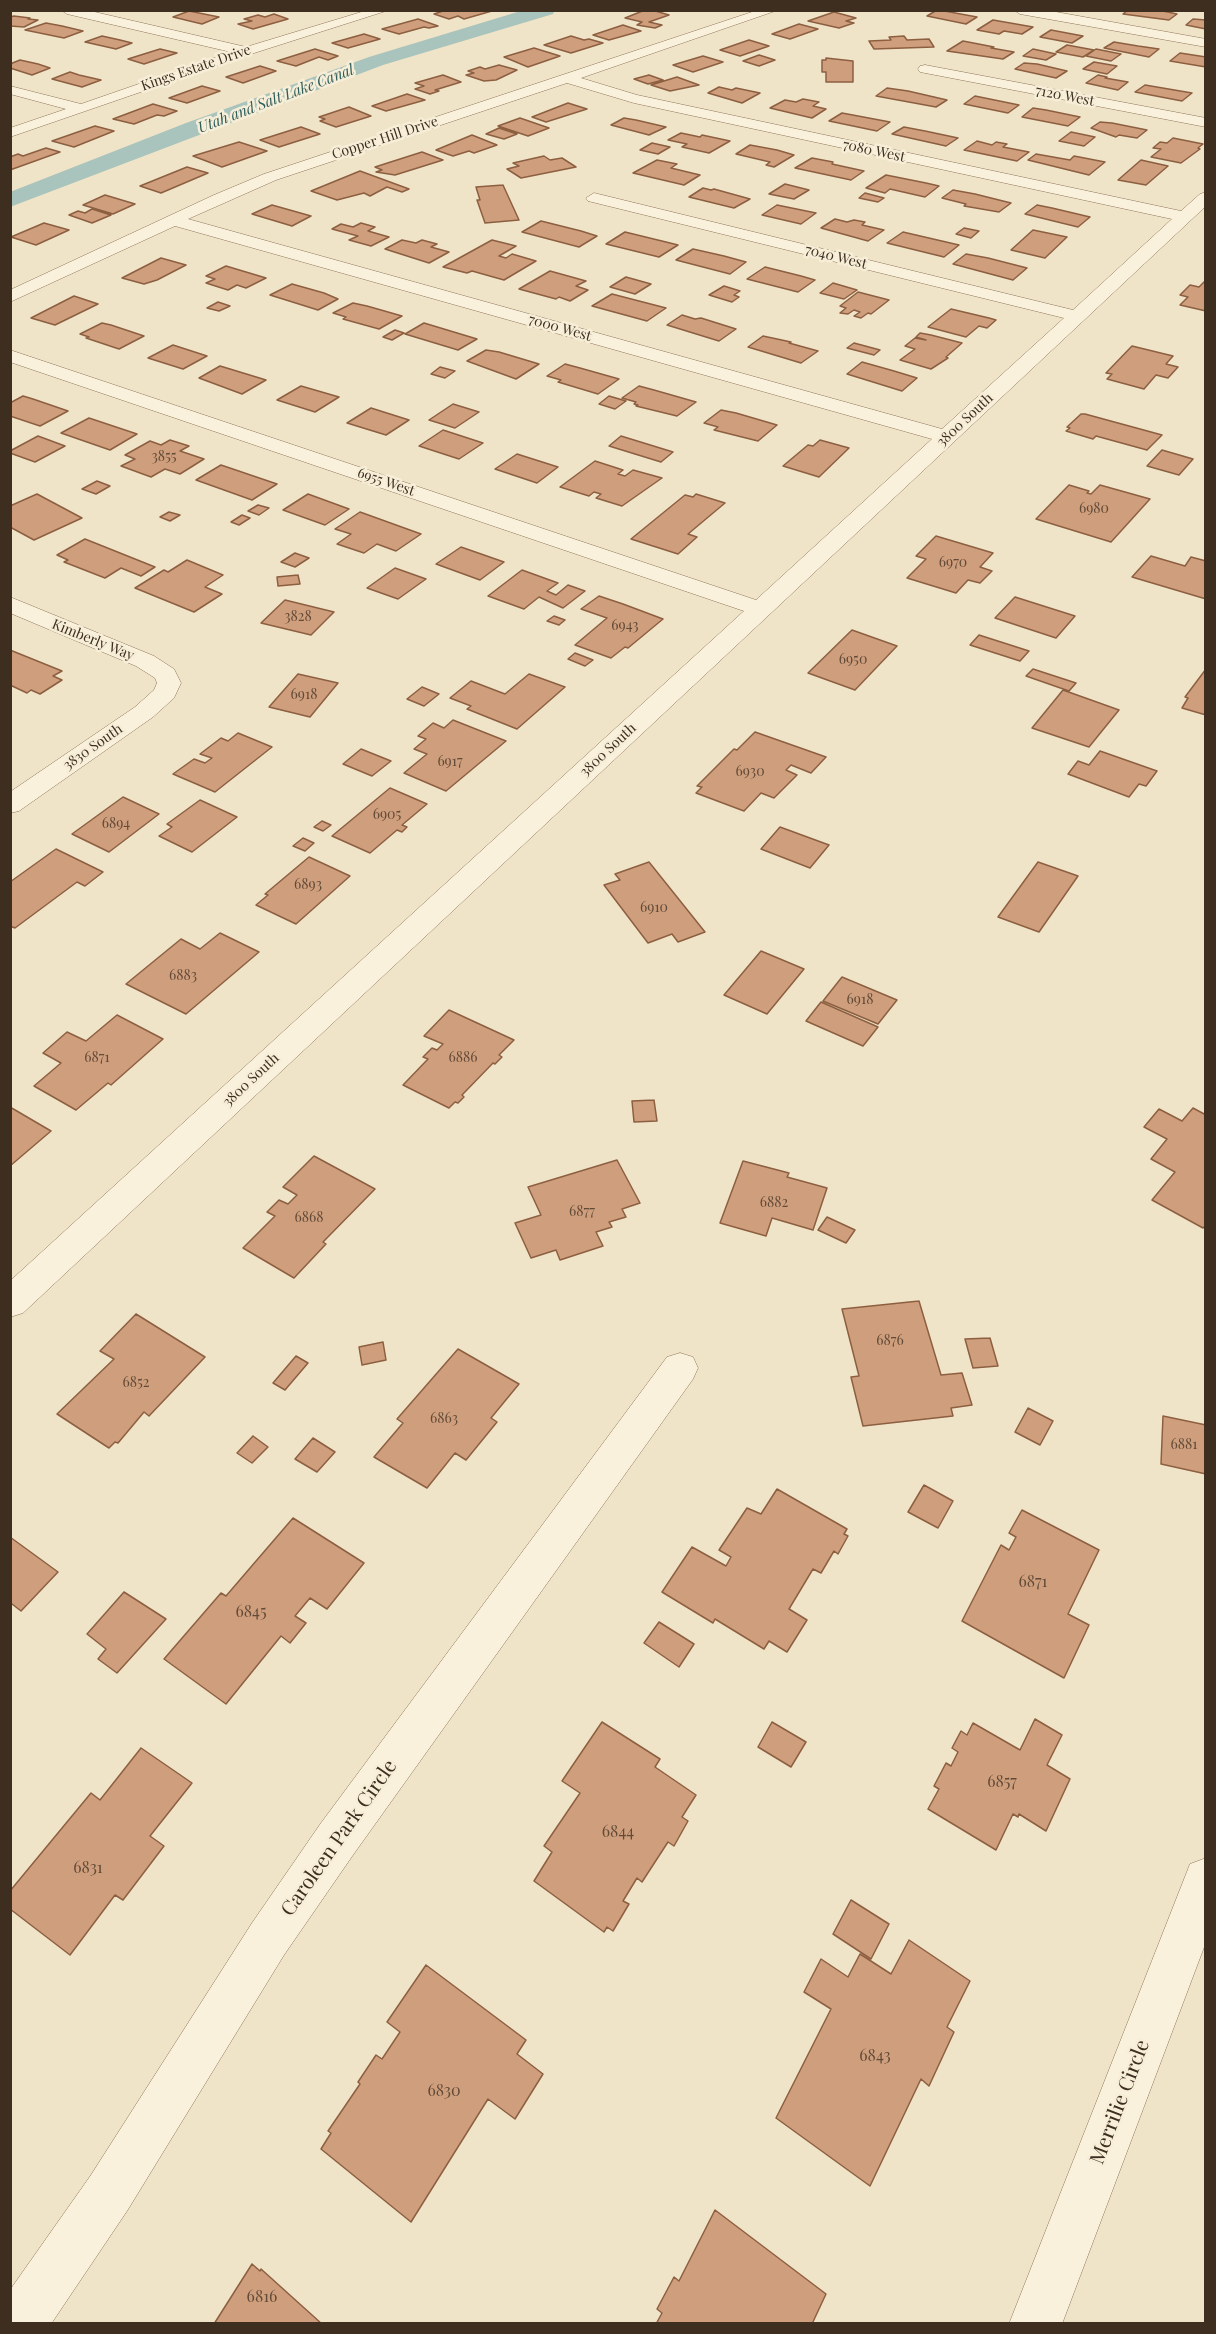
<!DOCTYPE html>
<style>
body{margin:0}
#map{position:relative;width:1216px;height:2334px;overflow:hidden;background:#f0e4c8;font-family:"Playfair Display",serif}
canvas{display:block}
.frame{position:absolute;inset:0;border:12px solid #3d2e20;pointer-events:none}
</style>
<div id="map">
<canvas width="1216" height="2334"></canvas>
<div class="frame"></div>
</div>
<script>
const g = document.querySelector('canvas').getContext('2d');
g.lineJoin = 'round';
const toPath = rows => new Path2D(rows.map(r => 'M' + r).join(''));
function fillPath(path, color) { g.fillStyle = color; g.fill(path, 'evenodd'); }
function stroke(path, color, width, dash) { g.strokeStyle = color; g.lineWidth = width; g.lineCap = dash ? 'butt' : 'round'; g.setLineDash(dash || []); g.stroke(path); }
function label(font, color, halo, rows, align = 'center') {
  g.font = font + ' "Playfair Display",serif'; g.lineWidth = 5; g.setLineDash([]); g.textBaseline = 'middle'; g.strokeStyle = halo; g.fillStyle = color; for (const [text, x, y, turn = 0] of rows) {
    g.save(); g.translate(x, y); g.rotate((+turn || 0) * Math.PI / 180); g.textAlign = isNaN(turn) ? turn : align; if (halo) g.strokeText(text, 0, 0); g.fillText(text, 0, 0); g.restore();
  }
}
fillPath(toPath([
 [524,10,555,10,553,14,383,65,10,207,10,192,186,123,369,57,524,10]
]), '#a9c4bc');
const building = toPath([
 [446,10,490,10,492,11,464,19,458,16,449,19,434,14,446,10],
 [645,10,652,10,669,15,649,22,662,25,655,28,637,25,642,22,625,18,645,10],
 [937,10,939,10,977,17,966,24,927,16,937,10],
 [1128,10,1158,10,1177,14,1169,20,1123,14,1128,10],
 [189,11,219,17,202,24,173,17,189,11],
 [834,12,856,18,846,21,854,23,839,28,808,21,834,12],
 [274,14,288,19,253,29,238,24,252,21,244,19,258,15,265,17,274,14],
 [14,16,30,18,28,19,38,20,24,27,10,26,10,17,14,16],
 [418,19,438,26,429,28,424,27,399,34,382,29,418,19],
 [1193,19,1206,20,1206,29,1186,25,1193,19],
 [993,20,1016,24,1033,27,1022,34,1004,31,999,34,977,30,993,20],
 [46,23,62,26,83,31,64,38,25,30,46,23],
 [799,24,818,29,790,39,772,34,799,24],
 [623,25,641,31,609,40,593,35,623,25],
 [1051,30,1083,36,1072,43,1040,37,1051,30],
 [364,34,380,39,348,48,332,43,364,34],
 [102,36,120,40,132,43,116,49,85,42,102,36],
 [571,36,584,40,589,39,603,43,571,53,544,45,571,36],
 [904,36,907,40,929,39,934,47,874,49,869,41,891,40,889,37,904,36],
 [749,40,769,46,740,56,720,50,749,40],
 [963,41,994,47,991,48,1014,52,1003,59,947,51,963,41],
 [1114,42,1138,46,1159,49,1149,57,1104,48,1114,42],
 [1067,45,1094,50,1083,57,1056,52,1067,45],
 [534,48,560,56,528,67,504,57,534,48],
 [160,49,177,53,144,64,128,59,160,49],
 [315,49,338,56,328,60,319,57,296,66,277,61,315,49],
 [1033,49,1056,54,1046,60,1023,56,1033,49],
 [1096,49,1121,54,1111,61,1086,56,1096,49],
 [1180,53,1206,57,1206,67,1170,61,1180,53],
 [759,55,775,60,759,66,743,61,759,55],
 [703,56,723,62,693,72,673,65,703,56],
 [826,58,853,61,853,82,826,82,826,72,822,72,822,60,826,60,826,58],
 [20,60,38,64,50,68,32,75,10,68,10,64,20,60],
 [1094,62,1117,66,1107,74,1083,69,1094,62],
 [1024,63,1037,64,1067,71,1056,78,1015,69,1024,63],
 [499,65,517,70,496,80,484,81,466,75,474,73,468,71,480,67,485,69,499,65],
 [260,66,276,71,243,83,226,77,260,66],
 [70,72,79,75,101,80,82,87,52,79,70,72],
 [443,75,461,82,435,90,439,91,430,94,415,89,424,86,415,83,443,75],
 [649,75,663,80,648,84,634,79,649,75],
 [1098,75,1107,77,1105,78,1128,82,1118,90,1086,83,1098,75],
 [677,77,699,85,670,91,651,85,677,77],
 [1145,85,1192,93,1182,101,1135,92,1145,85],
 [202,86,220,91,187,103,169,98,202,86],
 [719,87,732,90,736,88,760,93,742,103,708,93,719,87],
 [887,88,908,91,947,100,936,107,876,96,887,88],
 [407,94,425,100,386,111,372,106,407,94],
 [975,96,1019,105,1008,113,964,104,975,96],
 [803,99,819,102,813,106,826,109,812,118,770,108,785,100,796,102,803,99],
 [568,103,587,109,546,122,532,117,568,103],
 [153,104,177,111,164,116,157,115,134,124,113,119,153,104],
 [349,107,371,116,336,127,320,121,325,119,319,117,349,107],
 [1033,108,1046,110,1080,117,1068,126,1022,117,1033,108],
 [842,113,890,122,877,131,829,121,842,113],
 [520,118,549,128,528,136,498,126,520,118],
 [624,118,636,120,666,127,649,135,611,125,624,118],
 [1100,122,1112,123,1147,130,1137,138,1119,135,1116,137,1091,128,1100,122],
 [95,126,114,131,74,147,52,141,95,126],
 [301,127,320,134,279,147,260,140,301,127],
 [904,127,925,131,958,138,946,146,892,134,904,127],
 [499,128,517,134,504,139,486,134,499,128],
 [1071,132,1095,137,1084,146,1059,141,1071,132],
 [681,133,700,137,702,135,730,141,709,153,682,147,687,144,668,140,681,133],
 [472,135,497,145,474,153,469,151,453,156,436,150,472,135],
 [1173,138,1203,144,1198,148,1200,149,1181,163,1151,157,1161,149,1153,148,1160,142,1167,143,1173,138],
 [977,141,992,145,996,142,1007,144,1003,147,1029,152,1017,161,964,150,977,141],
 [239,142,267,151,222,167,193,156,239,142],
 [652,143,670,147,658,154,640,150,652,143],
 [750,145,777,150,794,155,774,167,766,165,770,162,736,154,750,145],
 [46,148,60,152,10,170,10,157,18,154,23,156,46,148],
 [422,152,443,160,395,175,376,172,382,170,375,167,422,152],
 [1036,154,1070,160,1074,156,1105,162,1089,175,1028,160,1036,154],
 [544,156,550,160,562,158,576,167,521,178,507,169,519,166,513,163,544,156],
 [812,158,833,162,832,164,864,171,851,180,795,168,812,158],
 [657,160,677,164,671,168,700,175,684,185,633,173,657,160],
 [1141,160,1168,166,1146,185,1118,180,1141,160],
 [187,167,208,173,161,193,140,186,187,167],
 [360,171,409,189,402,192,387,187,370,196,364,193,337,200,311,191,360,171],
 [886,175,926,183,939,186,925,197,890,189,885,193,866,188,886,175],
 [785,184,809,190,794,199,769,194,785,184],
 [503,185,519,220,485,223,477,200,480,200,476,187,503,185],
 [703,188,711,190,714,189,750,199,734,208,689,197,703,188],
 [953,190,975,194,1011,203,999,212,964,206,966,204,942,198,953,190],
 [865,193,884,198,878,202,859,198,865,193],
 [105,195,135,204,113,214,83,205,105,195],
 [272,205,311,216,292,226,252,214,272,205],
 [777,205,816,213,801,224,762,215,777,205],
 [1037,205,1052,208,1090,217,1078,227,1025,214,1037,205],
 [92,209,111,215,92,223,69,215,78,211,85,213,92,209],
 [835,219,847,222,854,220,865,222,862,225,884,230,868,241,821,228,835,219],
 [541,221,581,231,597,236,579,247,522,232,541,221],
 [44,223,69,230,36,245,11,237,44,223],
 [361,223,375,227,368,231,389,237,371,246,349,240,358,236,332,229,341,224,353,227,361,223],
 [964,228,979,231,971,238,956,234,964,228],
 [1033,230,1067,237,1045,258,1011,250,1033,230],
 [625,232,666,242,678,245,659,257,606,244,625,232],
 [903,232,959,245,944,257,887,243,903,232],
 [402,240,416,243,422,240,437,244,431,247,449,252,429,263,385,249,402,240],
 [492,240,516,246,499,256,506,258,512,254,536,261,504,280,472,271,467,273,443,267,492,240],
 [693,249,724,256,746,262,730,274,676,260,693,249],
 [966,254,988,258,1027,268,1013,280,953,264,966,254],
 [161,258,186,265,157,280,144,284,122,278,161,258],
 [226,266,266,278,246,288,237,285,228,290,206,283,215,279,206,276,226,266],
 [765,267,801,276,815,280,798,292,747,279,765,267],
 [550,271,586,281,576,286,588,290,570,301,559,297,556,299,519,289,550,271],
 [626,277,651,284,635,294,610,287,626,277],
 [1206,280,1206,311,1180,305,1188,297,1180,295,1190,285,1199,287,1206,280],
 [833,283,857,290,844,299,820,293,833,283],
 [292,284,324,293,338,299,318,310,270,295,292,284],
 [724,286,740,291,734,295,739,297,732,302,709,295,724,286],
 [858,292,889,300,871,314,868,313,861,318,854,316,860,312,854,310,848,314,840,313,846,308,840,306,858,292],
 [612,294,666,308,647,321,592,306,612,294],
 [74,296,98,304,55,325,31,318,74,296],
 [218,302,230,306,219,311,207,308,218,302],
 [353,303,367,306,402,316,379,329,343,319,346,317,333,313,353,303],
 [951,309,989,318,996,320,987,328,979,326,966,337,928,327,951,309],
 [682,315,695,319,701,318,736,329,719,341,667,325,682,315],
 [102,323,111,325,144,336,119,349,86,338,89,337,80,334,102,323],
 [424,323,477,339,458,350,405,334,424,323],
 [395,330,404,333,392,340,383,337,395,330],
 [920,333,931,335,962,343,946,357,948,358,931,369,900,360,915,349,905,346,915,338,926,340,916,337,920,333],
 [763,336,791,342,789,343,818,351,801,363,748,347,763,336],
 [854,343,880,350,874,355,847,348,854,343],
 [173,345,207,356,183,369,148,358,173,345],
 [1132,346,1173,356,1166,364,1178,367,1168,378,1156,375,1144,389,1107,379,1112,374,1106,373,1132,346],
 [486,350,499,352,539,364,516,379,467,361,486,350],
 [862,362,894,371,917,378,902,391,847,374,862,362],
 [565,364,580,368,619,379,598,394,558,382,561,380,547,376,565,364],
 [220,366,230,369,266,380,242,394,199,378,220,366],
 [440,367,455,371,445,378,431,374,440,367],
 [301,386,339,397,315,412,277,400,301,386],
 [639,386,654,390,696,402,677,416,636,406,638,405,634,404,636,402,622,398,639,386],
 [23,396,33,399,68,411,40,426,10,416,10,403,23,396],
 [609,396,626,401,615,409,599,404,609,396],
 [453,404,479,412,455,428,429,420,453,404],
 [371,408,409,420,386,435,347,423,371,408],
 [721,410,736,413,777,425,758,441,714,430,718,427,704,423,721,410],
 [1081,414,1085,414,1162,435,1147,450,1096,436,1093,439,1066,431,1070,428,1067,427,1081,414],
 [89,418,137,434,110,450,61,433,89,418],
 [443,430,483,443,459,459,419,446,443,430],
 [38,436,65,446,35,462,10,453,10,451,38,436],
 [621,436,673,452,661,462,609,446,621,436],
 [170,440,189,446,180,451,204,459,180,474,165,469,151,477,121,466,135,459,125,455,150,441,161,445,170,440],
 [820,440,849,448,819,477,783,466,808,445,813,446,820,440],
 [1162,450,1193,459,1179,475,1147,466,1162,450],
 [517,454,558,467,537,483,495,469,517,454],
 [595,461,623,470,618,474,625,476,633,470,662,478,622,506,596,498,601,494,594,492,589,496,560,487,595,461],
 [221,465,277,484,252,500,196,480,221,465],
 [97,481,110,486,96,494,82,489,97,481],
 [1069,485,1089,491,1087,493,1091,494,1100,485,1150,499,1111,542,1036,519,1069,485],
 [37,494,82,518,34,540,10,527,10,506,37,494],
 [308,494,349,509,325,525,283,510,308,494],
 [696,494,725,503,688,534,697,537,678,554,631,539,685,495,693,497,696,494],
 [258,505,269,508,259,515,248,511,258,505],
 [169,512,180,515,170,521,160,517,169,512],
 [360,512,421,534,396,551,377,544,364,553,337,544,351,534,335,529,360,512],
 [242,515,250,518,239,525,231,522,242,515],
 [936,536,993,553,980,567,992,571,980,583,968,580,956,593,907,578,926,559,916,556,936,536],
 [85,539,155,567,141,576,121,568,105,578,64,562,68,560,57,555,85,539],
 [461,547,504,562,480,580,436,564,461,547],
 [295,553,309,558,295,567,281,562,295,553],
 [1151,556,1185,566,1191,557,1206,561,1206,599,1132,577,1151,556],
 [187,560,223,575,205,587,222,594,194,612,135,588,164,570,168,572,187,560],
 [395,568,426,579,398,599,367,588,395,568],
 [522,570,558,583,547,591,556,595,568,585,585,591,563,608,539,597,524,609,488,596,522,570],
 [298,575,300,584,278,586,277,577,298,575],
 [599,596,623,604,663,619,628,648,625,647,611,658,575,645,607,618,581,609,599,596],
 [1015,597,1075,616,1056,638,995,618,1015,597],
 [285,600,334,612,311,635,261,623,285,600],
 [554,616,565,620,559,625,547,621,554,616],
 [852,630,897,646,855,690,808,673,852,630],
 [979,635,1029,651,1020,661,970,645,979,635],
 [10,650,62,671,53,676,62,680,40,694,31,690,27,693,10,685,10,650],
 [575,653,593,660,585,666,568,659,575,653],
 [1033,669,1076,683,1069,691,1026,676,1033,669],
 [1206,669,1206,715,1182,708,1188,698,1185,697,1206,669],
 [298,674,338,683,310,717,269,707,298,674],
 [529,674,565,687,517,729,467,709,471,706,450,698,471,681,505,694,529,674],
 [422,687,439,694,424,706,407,699,422,687],
 [1063,690,1119,710,1089,747,1032,728,1063,690],
 [453,720,506,741,446,791,404,773,427,754,414,749,426,739,418,736,433,723,444,728,453,720],
 [755,732,826,757,811,773,791,765,786,770,797,775,774,798,761,793,744,811,696,793,702,787,697,786,734,749,737,750,755,732],
 [238,733,272,747,215,792,173,774,194,759,205,763,212,758,200,754,221,738,228,741,238,733],
 [361,749,391,761,372,776,343,764,361,749],
 [1100,751,1157,771,1146,786,1139,784,1129,797,1068,774,1078,761,1089,765,1100,751],
 [390,788,427,804,402,825,407,827,402,832,397,830,370,853,332,836,390,788],
 [123,797,159,814,109,852,72,834,123,797],
 [200,800,237,817,192,852,159,836,172,827,167,824,200,800],
 [322,821,331,825,323,831,314,827,322,821],
 [780,827,829,845,810,868,761,849,780,827],
 [303,838,314,843,305,851,293,846,303,838],
 [56,849,103,872,85,886,77,882,15,928,10,926,10,882,56,849],
 [309,857,350,876,296,924,256,905,268,895,265,894,309,857],
 [649,862,705,932,678,942,672,934,648,943,604,885,620,880,615,874,649,862],
 [1038,862,1078,876,1039,932,998,917,1038,862],
 [220,933,259,952,186,1014,126,984,181,939,200,949,220,933],
 [761,951,804,969,767,1014,724,995,761,951],
 [842,977,897,1000,878,1024,823,1001,842,977],
 [821,1002,878,1027,863,1046,806,1021,821,1002],
 [449,1010,514,1040,499,1055,502,1057,495,1064,493,1063,462,1095,464,1097,458,1103,455,1102,449,1108,403,1085,428,1059,423,1057,432,1048,437,1050,443,1044,424,1036,449,1010],
 [117,1015,163,1039,111,1085,108,1083,76,1110,34,1086,61,1063,43,1053,67,1032,86,1041,117,1015],
 [654,1100,657,1121,634,1122,632,1101,654,1100],
 [10,1107,51,1131,10,1166,10,1107],
 [1193,1108,1206,1115,1206,1225,1203,1228,1152,1200,1175,1172,1151,1159,1167,1139,1144,1127,1159,1109,1182,1121,1193,1108],
 [314,1156,375,1189,323,1242,326,1244,294,1278,243,1248,275,1216,267,1212,279,1200,288,1204,297,1195,283,1187,314,1156],
 [617,1160,640,1203,622,1209,626,1217,609,1222,612,1227,596,1232,603,1246,560,1260,556,1250,531,1258,515,1223,541,1215,528,1187,617,1160],
 [743,1161,789,1173,787,1177,827,1188,813,1230,772,1218,766,1236,720,1223,743,1161],
 [827,1217,855,1230,846,1243,818,1230,827,1217],
 [919,1301,941,1375,962,1373,972,1405,951,1408,953,1416,863,1426,851,1377,859,1376,842,1309,919,1301],
 [136,1314,205,1357,149,1416,144,1412,118,1443,115,1442,109,1448,57,1414,114,1359,100,1351,136,1314],
 [990,1338,998,1366,973,1368,965,1339,990,1338],
 [383,1342,386,1360,362,1365,359,1347,383,1342],
 [458,1349,519,1384,491,1418,497,1422,466,1460,455,1453,427,1488,374,1457,403,1423,397,1419,458,1349],
 [296,1356,308,1363,285,1390,273,1383,296,1356],
 [1028,1408,1053,1421,1040,1445,1015,1432,1028,1408],
 [1163,1416,1206,1425,1206,1474,1161,1464,1163,1416],
 [253,1436,268,1447,252,1463,237,1453,253,1436],
 [313,1438,335,1452,317,1472,295,1459,313,1438],
 [924,1485,953,1501,938,1528,908,1512,924,1485],
 [777,1489,847,1529,844,1534,848,1536,838,1554,834,1551,821,1573,813,1569,789,1609,807,1620,787,1652,769,1641,764,1649,715,1619,713,1623,662,1592,692,1547,726,1566,731,1557,719,1550,747,1508,761,1514,777,1489],
 [1022,1510,1099,1550,1068,1614,1089,1625,1064,1678,962,1621,1001,1545,1009,1550,1016,1537,1009,1533,1022,1510],
 [293,1518,364,1563,327,1609,310,1598,295,1616,306,1623,290,1643,281,1636,226,1704,164,1659,221,1593,226,1596,293,1518],
 [10,1537,58,1572,21,1611,12,1604,10,1605,10,1537],
 [124,1592,166,1619,117,1673,98,1659,106,1649,87,1634,124,1592],
 [659,1622,694,1644,679,1667,644,1643,659,1622],
 [1035,1719,1062,1735,1047,1765,1070,1779,1046,1831,1019,1814,1018,1817,1013,1814,996,1850,928,1809,939,1789,934,1786,946,1763,951,1766,958,1752,952,1748,961,1731,967,1735,973,1723,1020,1750,1035,1719],
 [602,1722,660,1759,655,1767,696,1795,682,1817,688,1821,674,1846,668,1842,642,1882,637,1878,623,1901,629,1904,613,1931,607,1927,604,1932,534,1881,552,1852,544,1846,580,1793,562,1781,602,1722],
 [772,1722,806,1742,791,1767,758,1747,772,1722],
 [141,1748,192,1783,150,1836,164,1846,123,1900,115,1895,70,1955,10,1909,10,1891,91,1793,100,1800,141,1748],
 [851,1900,889,1924,871,1959,833,1934,851,1900],
 [909,1940,970,1981,947,2027,954,2032,929,2086,921,2079,870,2186,776,2118,831,2009,804,1992,821,1959,848,1977,860,1954,891,1974,909,1940],
 [426,1965,526,2040,517,2054,543,2074,515,2119,488,2099,411,2222,321,2149,331,2133,328,2131,360,2084,358,2082,376,2055,382,2059,400,2032,387,2022,426,1965],
 [715,2210,826,2294,812,2324,656,2324,662,2313,657,2309,674,2277,679,2281,715,2210],
 [252,2264,260,2271,261,2269,322,2324,214,2324,252,2264]
]);
fillPath(building, '#cf9f7d');
stroke(building, '#8d5f41', 1.5);
const minor = toPath([
 [61,10,86,10,246,47,368,10,389,10,251,54,10,137,10,128,66,109,10,94,10,86,81,104,231,52,67,14,61,10],
 [758,10,778,10,581,78,637,95,1181,211,1200,194,1206,192,1206,206,23,1313,10,1317,10,1281,744,611,10,362,10,350,756,600,932,439,175,226,10,302,10,290,214,195,264,174,758,10],
 [567,83,634,103,1172,219,1073,310,594,193,586,198,588,201,1064,318,942,429,188,219,276,180,567,83],
 [1014,10,1045,10,1206,39,1206,47,1020,14,1014,10],
 [925,65,1206,118,1206,127,920,72,918,69,920,66,925,65],
 [10,597,154,656,174,669,181,683,174,698,153,717,19,811,10,813,10,792,135,707,154,690,157,683,155,678,136,666,10,613,10,597],
 [680,1353,693,1357,698,1368,693,1379,353,1855,284,1955,127,2211,51,2324,10,2324,10,2290,91,2175,252,1923,321,1823,667,1357,680,1353],
 [1206,1858,1206,1942,1062,2324,1009,2324,1190,1864,1206,1858]
]);
stroke(minor, '#8d765c', 1);
fillPath(minor, '#faf1dc');
label('14px', '#3d2e20', '#f7eed8', [
 ["Kings Estate Drive",196,68,-19],
 ["7120 West",1065,96,11],
 ["Copper Hill Drive",385,138,-18],
 ["7080 West",874,151,12],
 ["7040 West",836,257,14],
 ["7000 West",560,328,16],
 ["3800 South",965,420,-43],
 ["6955 West",386,482,19],
 ["Kimberly Way",93,640,22],
 ["3830 South",93,747,-35],
 ["3800 South",608,750,-43],
 ["3800 South",251,1080,-43]
]);
label('14px', '#624a37', null, [
 ["3855",164,457],
 ["6980",1094,509],
 ["6970",953,563],
 ["3828",298,617],
 ["6943",625,626],
 ["6950",853,660],
 ["6918",304,695],
 ["6917",450,762],
 ["6930",750,772],
 ["6905",387,815],
 ["6894",116,824],
 ["6893",308,885],
 ["6910",654,908],
 ["6883",183,976],
 ["6918",860,1000],
 ["6871",97,1058],
 ["6886",463,1058],
 ["6882",774,1203],
 ["6877",582,1212],
 ["6868",309,1218],
 ["6876",890,1341],
 ["6852",136,1383],
 ["6863",444,1419],
 ["6881",1184,1445]
]);
label('italic 15px', '#2f5d5a', '#f7eed8', [
 ["Utah and Salt Lake Canal",276,99,-21]
]);
label('16px', '#624a37', null, [
 ["6871",1033,1582],
 ["6845",251,1612],
 ["6857",1002,1782],
 ["6844",618,1832],
 ["6831",88,1868],
 ["6843",875,2056],
 ["6830",444,2091],
 ["6816",262,2297]
]);
label('20px', '#3d2e20', '#f7eed8', [
 ["Caroleen Park Circle",339,1838,-55],
 ["Merrilie Circle",1120,2102,-69]
]);
</script>
